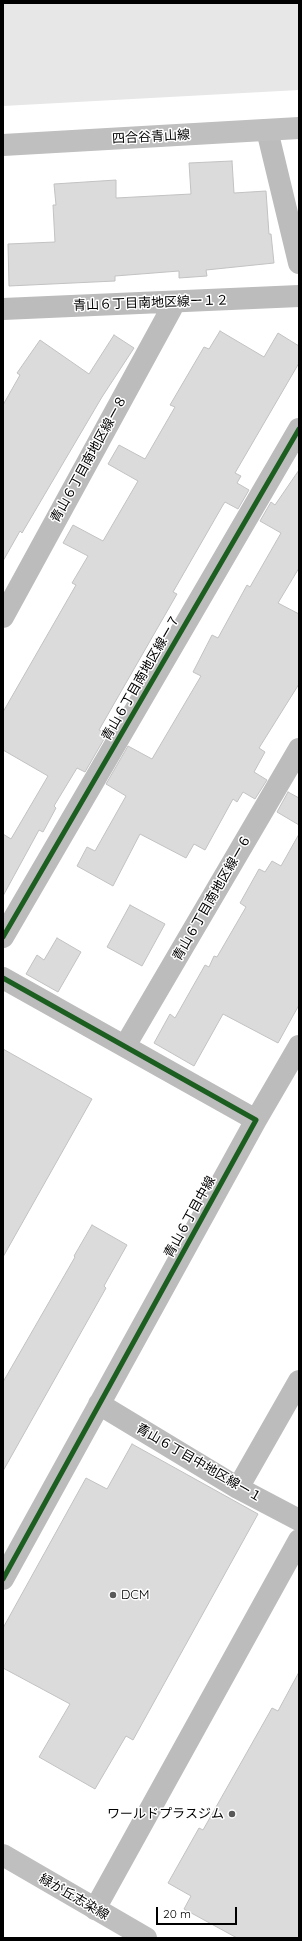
<!DOCTYPE html>
<meta charset="utf-8">
<style>
body{margin:0}
#map{position:relative;width:302px;height:1941px;overflow:hidden;background:#fff;font-family:Quicksand,sans-serif}
canvas{display:block}
.frame{position:absolute;inset:0;border:4px solid #000;pointer-events:none}
.scale{position:absolute;left:156px;top:1907px;width:81px;height:18px;box-sizing:border-box;border:2px solid #000;border-top:0;padding-left:5px;font-size:12px;line-height:14px;white-space:nowrap;color:#000;-webkit-text-stroke:3px #fff;paint-order:stroke}
</style>
<div id="map">
<canvas width="302" height="1941"></canvas>
<div class="frame"></div>
<div class="scale">20 m</div>
</div>
<script>
const g = document.querySelector('canvas').getContext('2d');
g.lineJoin = 'round';
function fillPath(path, color) { g.fillStyle = color; g.fill(path, 'evenodd'); }
const toPath = rows => new Path2D(rows.map(r => 'M' + r).join(''));
function stroke(path, color, width, dash) { g.strokeStyle = color; g.lineWidth = width; g.lineCap = dash ? 'butt' : 'round'; g.setLineDash(dash || []); g.stroke(path); }
function label(font, color, halo, rows, align = 'center') {
  g.font = font + ' Quicksand,"Noto Sans JP",sans-serif'; g.lineWidth = 3; g.setLineDash([]); g.textBaseline = 'middle'; g.strokeStyle = halo; g.fillStyle = color; for (const [text, x, y, turn = 0] of rows) {
    g.save(); g.translate(x, y); g.rotate((+turn || 0) * Math.PI / 180); g.textAlign = isNaN(turn) ? turn : align; if (halo) g.strokeText(text, 0, 0); g.fillText(text, 0, 0); g.restore();
  }
}
fillPath(toPath([
 [3,3,299,3,299,90,3,106]
]), '#e7e7e7');
const building = toPath([
 [232,161,234,193,266,191,269,234,271,234,274,263,206,270,207,276,179,278,179,271,115,276,115,281,9,286,8,244,55,242,53,205,56,205,54,184,116,180,116,198,191,194,189,163,232,161],
 [220,331,264,357,278,333,299,346,299,363,235,473,241,476,237,483,249,490,238,509,225,502,223,505,173,592,177,594,99,730,107,734,85,772,77,768,54,806,56,808,43,832,39,830,3,896,3,834,11,839,48,776,3,750,3,712,76,585,72,583,88,556,63,543,73,525,103,541,138,481,108,464,119,445,145,459,175,407,170,405,204,347,209,349,220,331],
 [114,335,134,348,102,397,22,533,20,531,3,561,3,405,20,375,17,373,40,340,89,374,114,335],
 [299,470,299,568,278,603,299,614,299,684,259,748,265,752,254,772,267,780,255,799,243,792,237,802,233,799,205,850,194,844,186,858,140,834,113,886,77,866,87,847,95,851,126,796,106,784,128,746,152,759,201,676,193,672,212,635,218,638,247,585,250,587,281,533,260,521,271,502,275,505,299,470],
 [288,792,299,798,299,825,277,812,288,792],
 [299,834,299,1005,278,1043,223,1014,194,1066,154,1043,170,1014,175,1018,205,965,209,967,214,956,217,957,246,907,240,903,259,869,265,872,272,861,281,866,299,834],
 [130,905,165,924,142,966,107,947,130,905],
 [57,938,81,952,58,992,26,974,37,955,44,960,57,938],
 [3,1049,92,1099,3,1257,3,1049],
 [92,1225,127,1245,104,1286,106,1288,3,1471,3,1382,75,1257,74,1256,92,1225],
 [132,1444,258,1514,133,1740,126,1736,95,1789,39,1757,70,1704,3,1668,3,1628,86,1478,107,1489,132,1444],
 [299,1672,299,1938,237,1938,184,1909,191,1896,168,1883,199,1828,203,1830,272,1708,278,1711,299,1672]
]);
fillPath(building, '#dbdbdb');
stroke(building, '#c2c2c2', 1);
stroke(toPath([
 [267,130,299,263],
 [3,309,299,296],
 [3,617,175,302],
 [3,937,299,429],
 [3,978,256,1120,3,1579],
 [125,1046,299,749],
 [256,1120,299,1046],
 [99,1404,238,1488,299,1520],
 [238,1488,299,1381],
 [95,1909,299,1540]
]), '#bcbcbc', 22);
stroke(toPath([
 [3,145,299,128],
 [3,1855,146,1938]
]), '#bfbfbf', 22);
stroke(toPath([
 [3,937,299,429],
 [3,978,256,1120,3,1579]
]), '#1b5e20', 5);
for (const [x, y, r, color] of [
 [113,1595,4,"#595959"],
 [232,1814,4,"#595959"]
]) { const dot = new Path2D(); dot.arc(x, y, r, 0, 2 * Math.PI); g.fillStyle = color; g.fill(dot); stroke(dot, '#fff', 1.5); }
label('13px', '#000', '#fff', [
 ["四合谷青山線",151,137,-3],
 ["青山６丁目南地区線ー１２",151,303,-2],
 ["青山６丁目南地区線ー８",89,459,-61],
 ["青山６丁目南地区線ー７",141,678,-60],
 ["青山６丁目南地区線ー６",212,898,-60],
 ["青山６丁目中線",190,1217,-61],
 ["青山６丁目中地区線ー１",199,1463,30],
 ["緑が丘志染線",74,1897,30]
]);
label('13px', '#000', '#fff', [
 ["DCM",121,1595],
 ["ワールドプラスジム",224,1814,"right"]
], 'left');
</script>
